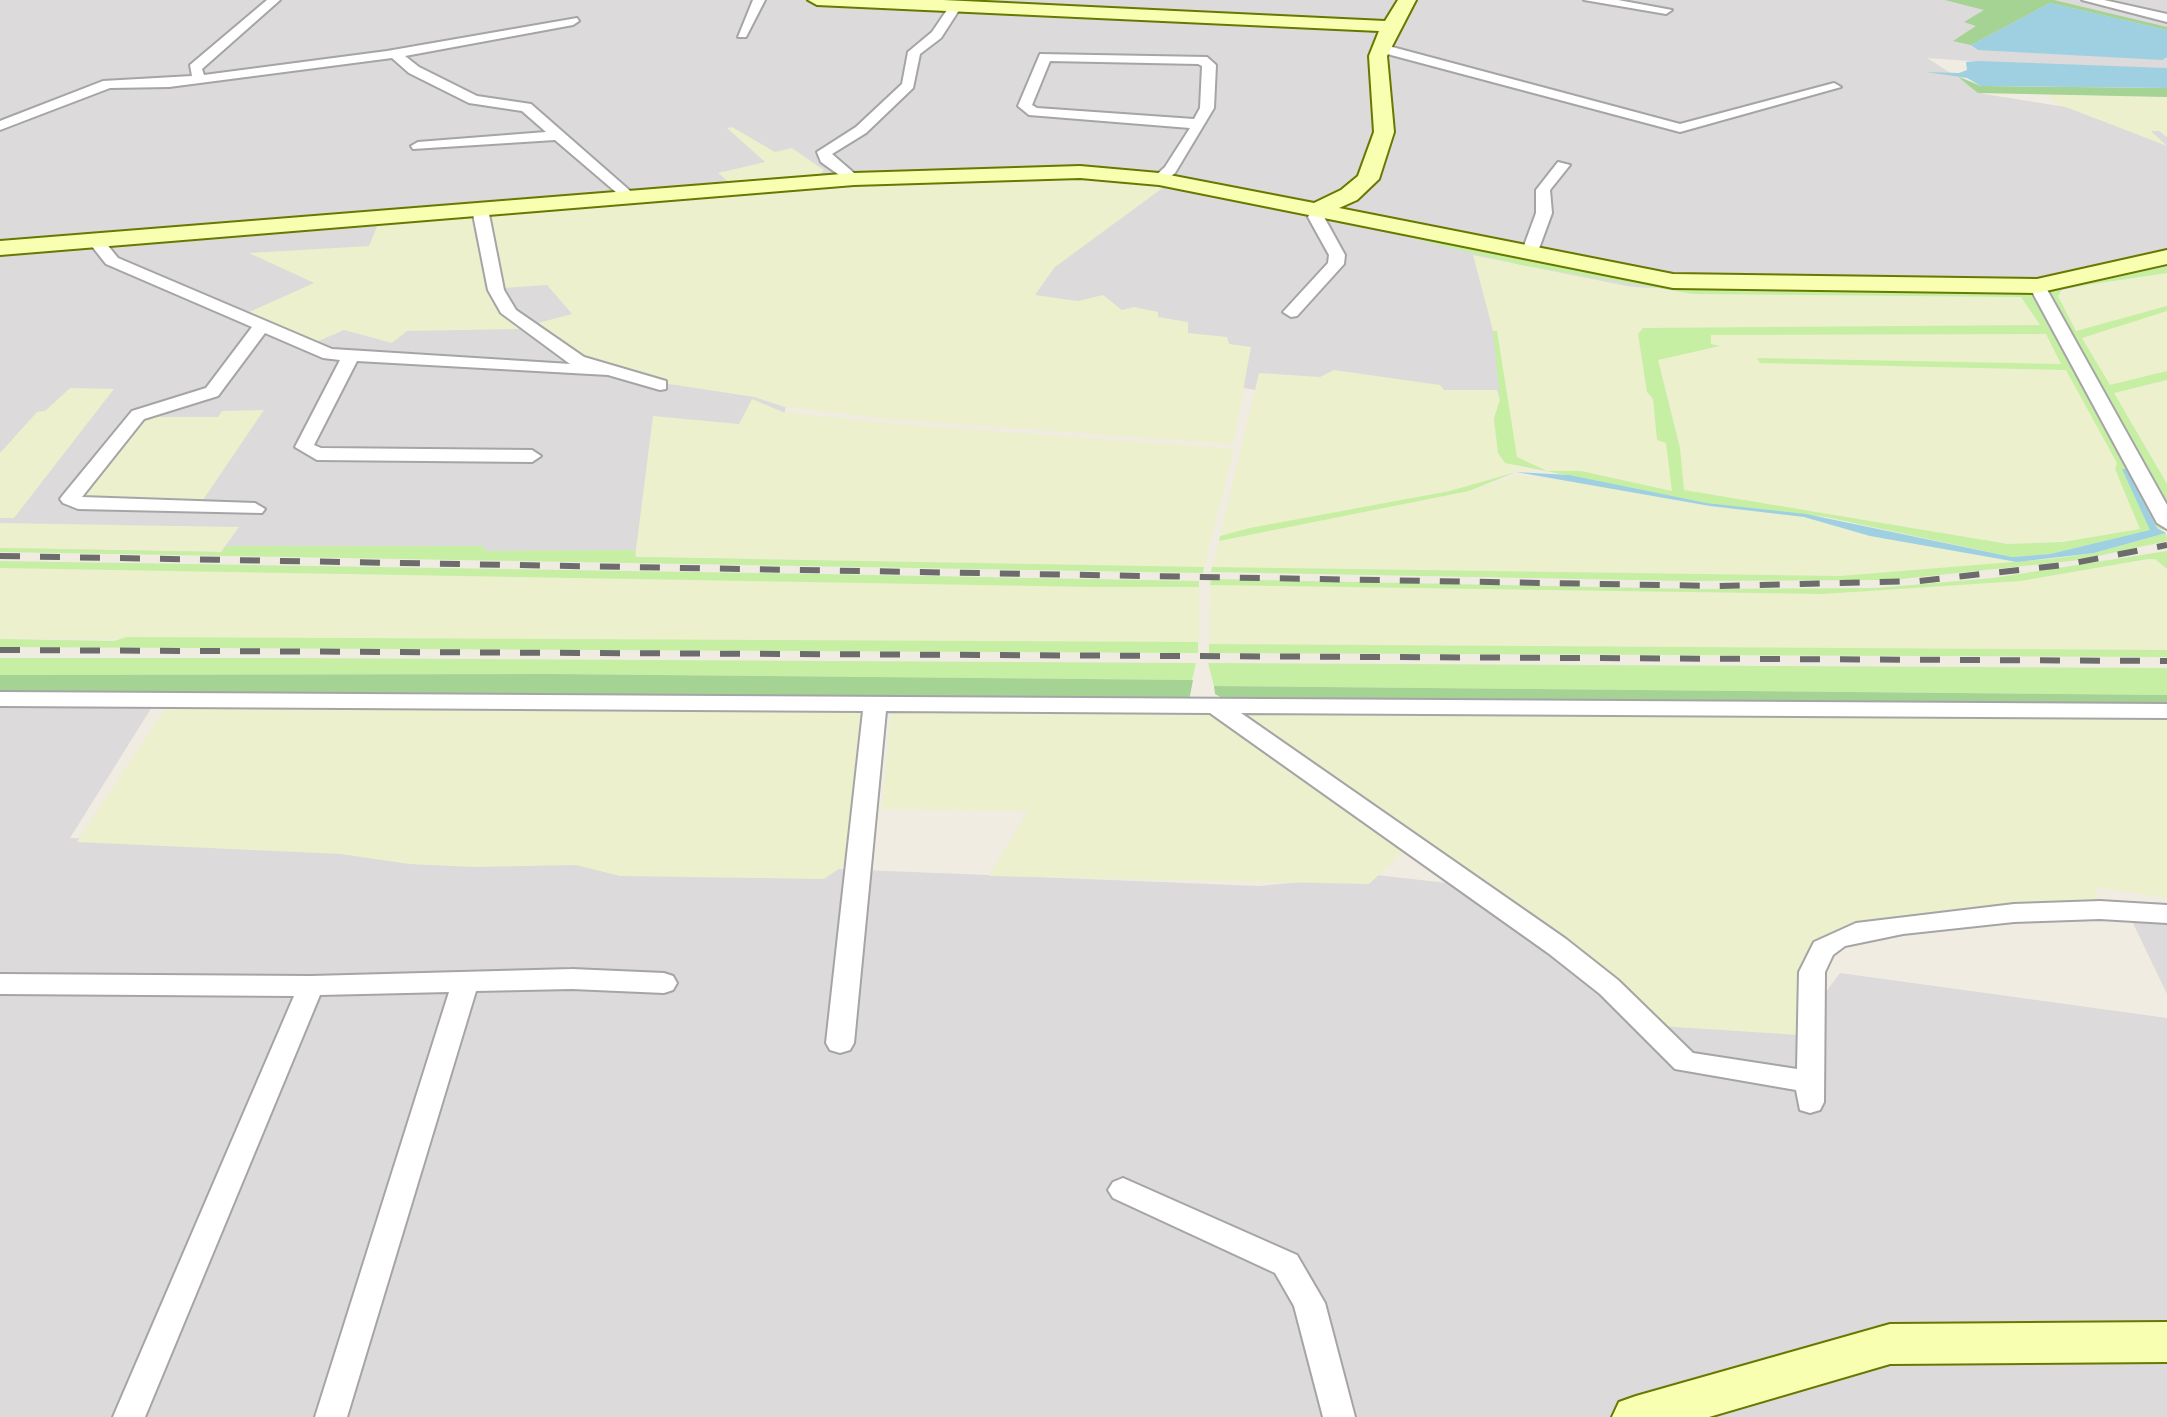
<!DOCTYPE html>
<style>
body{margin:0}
canvas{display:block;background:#f0ece2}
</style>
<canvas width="2167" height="1417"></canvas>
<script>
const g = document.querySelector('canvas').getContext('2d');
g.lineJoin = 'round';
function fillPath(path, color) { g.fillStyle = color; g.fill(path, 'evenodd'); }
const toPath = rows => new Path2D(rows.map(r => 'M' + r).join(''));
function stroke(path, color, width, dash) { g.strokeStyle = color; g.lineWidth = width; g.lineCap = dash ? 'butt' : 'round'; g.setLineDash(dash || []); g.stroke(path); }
fillPath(toPath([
 [0,0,2167,0,2167,75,1927,58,1984,94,2167,123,2167,249,2059,290,1518,287,1495,430,1232,386,787,401,753,563,0,551],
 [0,707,152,707,70,838,1259,886,1376,875,1456,884,1645,1025,1797,1031,1840,973,2167,1018,2167,1417,0,1417],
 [2167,913,2167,994,2130,917]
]), '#dcdada');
fillPath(toPath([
 [2046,95,2167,97,2167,137,2159,131,2151,131,2167,146,2058,104],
 [732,127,775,152,792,148,824,170,819,176,731,184,718,173,765,162,727,128],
 [1076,176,1164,187,1055,267,1035,295,1078,301,1103,295,1122,310,1134,307,1158,312,1158,317,1188,322,1188,333,1227,337,1229,344,1251,347,1233,444,888,419,785,407,754,397,656,382,586,359,534,324,572,314,547,285,504,288,486,212,865,182],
 [476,212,490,294,520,329,407,331,392,343,344,330,314,343,247,313,314,283,249,253,369,246,379,221],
 [1473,255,1627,286,1693,294,2021,297,2040,326,1643,328,1638,334,1647,391,1653,399,1657,440,1666,442,1673,491,1581,471,1547,471,1517,457,1496,331,1493,331],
 [2167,273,2167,306,2094,327,2076,331,2057,295,2086,285],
 [2167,311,2167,371,2110,385,2082,337],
 [2046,334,2062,364,1758,359,1761,363,2066,369,2117,463,2141,529,2063,542,2008,544,1684,491,1680,448,1658,360,1720,346,1711,344,1710,335],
 [1334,370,1440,385,1444,390,1497,390,1500,400,1494,419,1498,453,1505,463,1534,472,1516,472,1450,491,1220,536,1259,373,1320,377],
 [2167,380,2167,484,2113,393],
 [70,388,114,389,14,518,0,518,0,453,37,412,45,411],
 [752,399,783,412,885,423,1234,449,1204,567,635,557,653,416,739,424],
 [264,410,201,503,82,497,145,417,218,417,222,411],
 [1517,475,1627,489,1710,506,1804,517,1870,536,2017,562,1840,576,1212,567,1219,541,1469,491],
 [0,523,239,527,221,552,0,548],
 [2148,559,2155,559,2167,569,2167,650,1209,644,1210,585,1823,594,2020,581],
 [0,568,1199,587,1199,642,0,639],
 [165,709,864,710,849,862,824,879,620,876,576,865,475,867,409,864,341,854,77,842],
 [1240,710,2167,716,2167,898,2096,887,2098,905,1854,924,1816,940,1801,965,1799,1035,1659,1026,1240,716],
 [891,711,1214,712,1407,849,1369,884,989,876,1028,811,882,809]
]), '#ecf0cc');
fillPath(toPath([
 [1418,235,1646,280,2025,291,2039,299,2164,530,2157,528,2123,470,2151,530,2050,554,2012,557,1826,517,1707,503,1505,463,1498,453,1494,419,1500,400,1493,331,1497,331,1517,457,1547,471,1581,471,1672,491,1666,443,1657,440,1653,399,1647,392,1638,334,1643,328,2040,325,2021,297,1693,294,1521,265,1415,239],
 [2046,334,2061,364,1757,358,1760,363,2066,370,2117,463,2115,469,2140,529,2063,542,2008,544,1684,490,1680,448,1658,360,1720,346,1711,344,1711,335],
 [2167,262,2167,273,2086,285,2062,290,2058,296,2076,331,2167,306,2167,311,2082,338,2110,385,2167,371,2167,380,2114,393,2167,484,2167,513,2047,290],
 [1516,472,1469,491,1219,541,1220,536,1250,528,1450,491],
 [2166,533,2167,541,2080,560,1892,580,1684,581,1211,572,1212,567,1840,576,2050,559,2094,553],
 [228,546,484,546,484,551,634,550,636,557,1204,567,1203,573,0,552,0,548,221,552],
 [2167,551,2167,569,2155,559,2148,559,2020,581,1823,594,1210,585,1211,579,1695,589,1876,588,1993,578],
 [0,561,819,574,1199,581,1199,587,1095,587,0,568],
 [127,637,1198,642,1198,653,0,647,0,639,114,641],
 [1209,644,2167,650,2167,657,1209,653],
 [0,658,289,658,1196,663,1192,680,552,674,0,675],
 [1208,663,2167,668,2167,695,1214,686]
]), '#c6efa4');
fillPath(toPath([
 [1945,0,2054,0,2167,27,2167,30,2050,3,1971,45,1953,41,1976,26,1964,22,1984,10],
 [1957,76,1981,86,2167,88,2167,97,1978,93],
 [552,674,1193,680,1189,701,0,691,0,675],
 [1214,686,2167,695,2167,705,1222,698,1215,694]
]), '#a4d393');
fillPath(toPath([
 [2050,3,2167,30,2167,57,2162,60,1978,50,1971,45],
 [1978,61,2167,68,2167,88,1981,86,1967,78,1926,72,1959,73,1967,70,1966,62],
 [2122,469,2126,469,2157,528,2166,533,2094,553,2017,562,1870,536,1804,517,1710,506,1516,472,1569,475,1707,503,1806,514,2012,557,2050,554,2150,530]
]), '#9fd0e1');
const street = toPath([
 [267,0,280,0,202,69,204,75,387,51,577,18,579,21,573,25,405,56,419,67,477,96,531,104,636,196,624,199,555,140,413,149,411,146,418,142,546,132,522,111,469,103,409,73,392,58,169,87,110,88,0,130,0,121,103,81,192,76,190,65,267,0],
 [753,0,765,0,746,37,738,37,753,0],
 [1584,0,1618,0,1672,10,1666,14,1584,0],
 [2082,0,2104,0,2167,14,2167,22,2082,0],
 [951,4,961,7,941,38,920,54,913,88,866,133,832,154,861,179,849,182,821,162,817,152,856,127,902,84,908,52,932,32,951,4],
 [1381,44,1680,124,1834,83,1841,87,1680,132,1376,51,1375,48,1381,44],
 [1040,54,1207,57,1216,65,1214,108,1175,173,1164,182,1154,182,1152,179,1165,167,1190,128,1029,115,1018,106,1040,54],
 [1050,61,1198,64,1202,66,1200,108,1194,119,1037,108,1032,105,1050,61],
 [1558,162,1570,165,1550,190,1552,213,1537,254,1523,257,1521,254,1536,213,1536,190,1558,162],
 [480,204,488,209,504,290,516,310,584,357,666,381,666,389,660,390,608,375,357,361,314,445,321,448,532,450,541,456,532,462,317,460,295,447,340,360,323,358,265,333,218,396,144,419,82,497,255,503,265,509,262,513,78,509,63,503,60,499,63,495,132,411,206,388,252,327,106,264,87,240,89,237,101,237,118,258,332,349,570,364,501,313,488,290,472,209,480,204],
 [1314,206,1327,209,1324,217,1345,255,1344,264,1297,316,1291,317,1283,312,1328,263,1329,255,1308,217,1314,206],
 [2037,281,2045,286,2167,505,2167,529,2157,523,2029,286,2037,281],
 [0,692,2167,704,2167,718,1241,713,1566,939,1618,980,1693,1053,1797,1069,1799,972,1814,942,1856,923,2014,904,2100,901,2167,905,2167,923,2100,919,2014,922,1903,934,1845,946,1833,955,1825,972,1824,1102,1820,1110,1810,1113,1800,1110,1796,1090,1675,1069,1600,994,1548,953,1210,713,886,711,854,1043,850,1050,840,1053,830,1050,826,1043,863,711,0,706,0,692],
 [572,969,664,973,673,976,677,983,673,990,664,993,572,989,476,991,347,1417,315,1417,449,992,320,995,145,1417,113,1417,294,996,0,994,0,974,311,976,572,969],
 [1123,1178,1297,1255,1325,1303,1355,1417,1323,1417,1294,1306,1275,1273,1113,1198,1108,1190,1113,1182,1123,1178]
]);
const secondary = toPath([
 [808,0,943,0,1385,21,1398,0,1416,0,1387,56,1394,132,1379,179,1357,200,1339,208,1673,274,2037,279,2167,250,2167,264,2037,293,1673,288,1159,185,1080,178,854,185,0,255,0,241,854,173,1080,166,1159,173,1314,203,1341,190,1358,176,1374,132,1369,56,1379,31,817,5,808,0],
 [2167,1322,2167,1362,1890,1364,1709,1417,1612,1417,1619,1402,1636,1396,1890,1324,2167,1322]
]);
stroke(street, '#a5a5a5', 4);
stroke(secondary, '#677900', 4);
fillPath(street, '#fff');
fillPath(secondary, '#f8ffb1');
stroke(toPath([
 [0,556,1717,586,1919,581,2064,565,2167,545],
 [0,650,2167,661]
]), '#6c6c6c', 6, [20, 20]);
</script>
